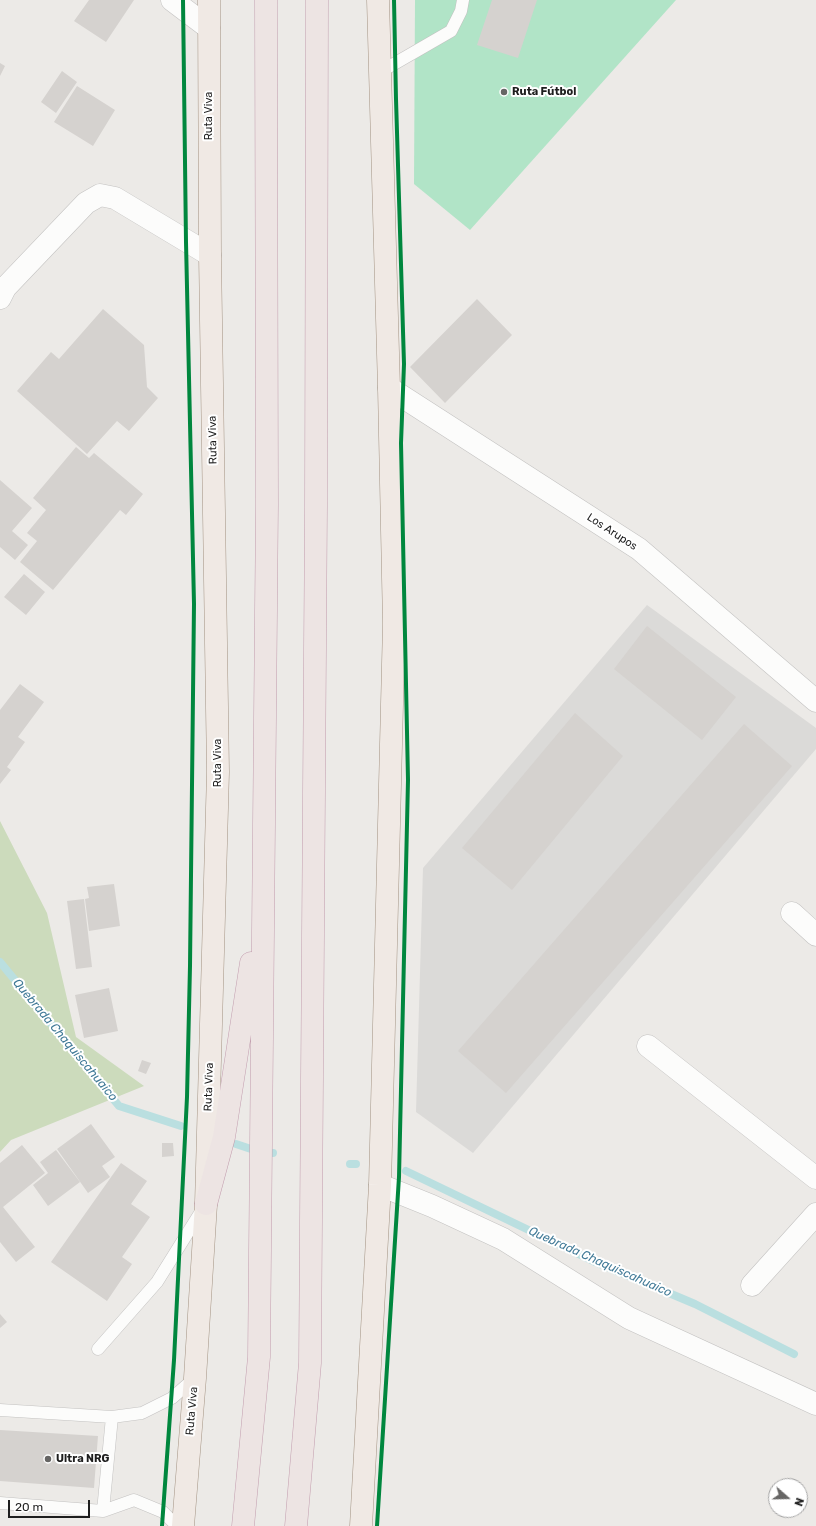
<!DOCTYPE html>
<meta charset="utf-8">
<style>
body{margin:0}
#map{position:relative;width:816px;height:1526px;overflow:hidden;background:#eceae7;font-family:Rubik,sans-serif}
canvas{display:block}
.north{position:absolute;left:768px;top:1478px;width:40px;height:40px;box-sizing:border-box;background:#fff;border:1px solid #a5a5a5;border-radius:50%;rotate:110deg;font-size:11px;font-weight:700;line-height:16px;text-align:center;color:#1e1e1e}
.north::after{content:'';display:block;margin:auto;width:14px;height:18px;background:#666564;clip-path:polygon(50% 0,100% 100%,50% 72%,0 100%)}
.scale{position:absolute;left:8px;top:1500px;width:82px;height:18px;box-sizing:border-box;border:2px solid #1e1e1e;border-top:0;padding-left:5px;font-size:12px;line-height:14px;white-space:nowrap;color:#1e1e1e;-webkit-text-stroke:3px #fff;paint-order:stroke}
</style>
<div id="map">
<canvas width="816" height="1526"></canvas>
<div class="north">N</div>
<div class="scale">20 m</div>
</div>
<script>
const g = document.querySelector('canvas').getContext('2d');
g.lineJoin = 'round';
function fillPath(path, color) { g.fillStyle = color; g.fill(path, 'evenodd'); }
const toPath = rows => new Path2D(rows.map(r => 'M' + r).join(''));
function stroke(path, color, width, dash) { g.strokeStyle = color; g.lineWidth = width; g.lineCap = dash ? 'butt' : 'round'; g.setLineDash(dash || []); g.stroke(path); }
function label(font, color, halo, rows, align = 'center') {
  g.font = font + ' Rubik,sans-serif'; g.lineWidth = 4; g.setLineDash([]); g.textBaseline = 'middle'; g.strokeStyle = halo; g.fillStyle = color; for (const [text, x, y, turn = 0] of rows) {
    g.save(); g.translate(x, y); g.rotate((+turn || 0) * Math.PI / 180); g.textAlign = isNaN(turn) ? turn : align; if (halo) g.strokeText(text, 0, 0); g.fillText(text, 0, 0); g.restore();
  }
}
fillPath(toPath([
 [647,605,816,728,816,749,473,1153,416,1112,423,868]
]), '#dbdad8');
fillPath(toPath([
 [0,821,47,913,76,1037,144,1086,11,1140,0,1152]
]), '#ccdbbc');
fillPath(toPath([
 [415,0,676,0,470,230,414,184]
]), '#b1e4c7');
stroke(toPath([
 [0,962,119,1106,181,1126],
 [236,1144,260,1152,273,1153],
 [350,1164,356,1164],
 [406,1171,593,1261,695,1304,794,1354]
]), '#badfe0', 8);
fillPath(toPath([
 [89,0,134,0,106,42,74,21],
 [492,0,537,0,518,58,477,45],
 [0,63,5,66,0,76],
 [62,71,77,82,56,113,41,102],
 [77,86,115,110,93,146,54,122],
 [477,299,512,335,445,403,410,367],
 [103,309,144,345,147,387,158,398,129,431,117,421,87,454,17,391,51,352,59,359],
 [76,447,89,458,94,453,143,494,126,515,120,510,53,590,20,562,37,541,27,533,46,510,33,498],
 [0,480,32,508,12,531,28,545,15,560,0,547],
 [24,574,45,592,26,615,4,597],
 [647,626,736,697,702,740,614,669],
 [20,684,44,702,18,737,25,742,7,767,11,770,0,784,0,710],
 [575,713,623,756,512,890,462,848],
 [744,724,792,766,506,1093,458,1051],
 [114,884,120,926,89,931,85,899,89,898,87,887],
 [84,899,92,967,76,969,67,901],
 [109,988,118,1031,84,1038,75,995],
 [142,1060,151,1063,146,1074,138,1071],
 [91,1124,115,1157,102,1166,110,1177,88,1193,57,1149],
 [162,1143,173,1143,174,1156,162,1157],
 [22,1145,45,1173,3,1207,35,1247,16,1262,0,1242,0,1163],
 [56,1150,80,1182,48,1206,33,1185,48,1173,40,1162],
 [121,1163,147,1181,131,1204,150,1217,122,1257,132,1264,107,1301,51,1262],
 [0,1314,7,1322,0,1328],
 [0,1430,98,1436,94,1488,0,1481]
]), '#d5d2cf');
const service = toPath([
 [380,72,451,31,461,11,463,0],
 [98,1349,157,1282,202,1210],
 [0,1410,112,1417,142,1413,172,1398,195,1378],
 [0,1503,103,1511,134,1500,163,1512,177,1526],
 [103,1511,112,1417]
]);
const minor = toPath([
 [172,0,209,28],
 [0,298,5,288,86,203,100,195,115,198,210,255],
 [389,388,639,549,816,701],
 [792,913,816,935],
 [648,1046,816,1178],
 [380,1185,432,1206,503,1239,629,1318,816,1404],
 [752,1285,816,1214]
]);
const primary = toPath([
 [183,1526,195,1378,206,1204,218,772,210,255,209,0],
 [361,1526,380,1185,394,624,389,388,378,0]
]);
const trunk = toPath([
 [206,1204,224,1137,251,963],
 [243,1526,259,1357,267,504,266,0],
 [296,1526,310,1363,316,506,317,0]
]);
stroke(service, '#c3c2c1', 13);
stroke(minor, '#c3c2c1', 23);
stroke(primary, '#a39383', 23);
stroke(trunk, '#c29dae', 23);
stroke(service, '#fcfcfb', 12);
stroke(minor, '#fcfcfb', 22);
stroke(primary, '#f0e9e4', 22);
stroke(trunk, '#ede4e3', 22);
stroke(toPath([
 [162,1526,174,1360,187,1097,190,966,194,604,186,242,183,0],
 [377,1526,399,1177,408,780,401,443,404,364,396,99,394,0]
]), '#00873e', 4);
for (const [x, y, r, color] of [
 [504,92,4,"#666564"],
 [48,1459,4,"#666564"]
]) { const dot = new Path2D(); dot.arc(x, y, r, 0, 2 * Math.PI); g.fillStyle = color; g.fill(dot); stroke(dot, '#fff', 1.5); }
label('bold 11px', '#1e1e1e', '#fff', [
 ["Ruta Fútbol",512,92],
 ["Ultra NRG",56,1459]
], 'left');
label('11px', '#1e1e1e', '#fff', [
 ["Ruta Viva",209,116,-90],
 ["Ruta Viva",213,440,-91],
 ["Los Arupos",612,532,33],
 ["Ruta Viva",218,763,-90],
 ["Ruta Viva",209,1087,-88],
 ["Ruta Viva",192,1411,-85]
]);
label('italic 12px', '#417a97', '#fff', [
 ["Quebrada Chaquiscahuaico",65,1040,50],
 ["Quebrada Chaquiscahuaico",600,1262,24]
]);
</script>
